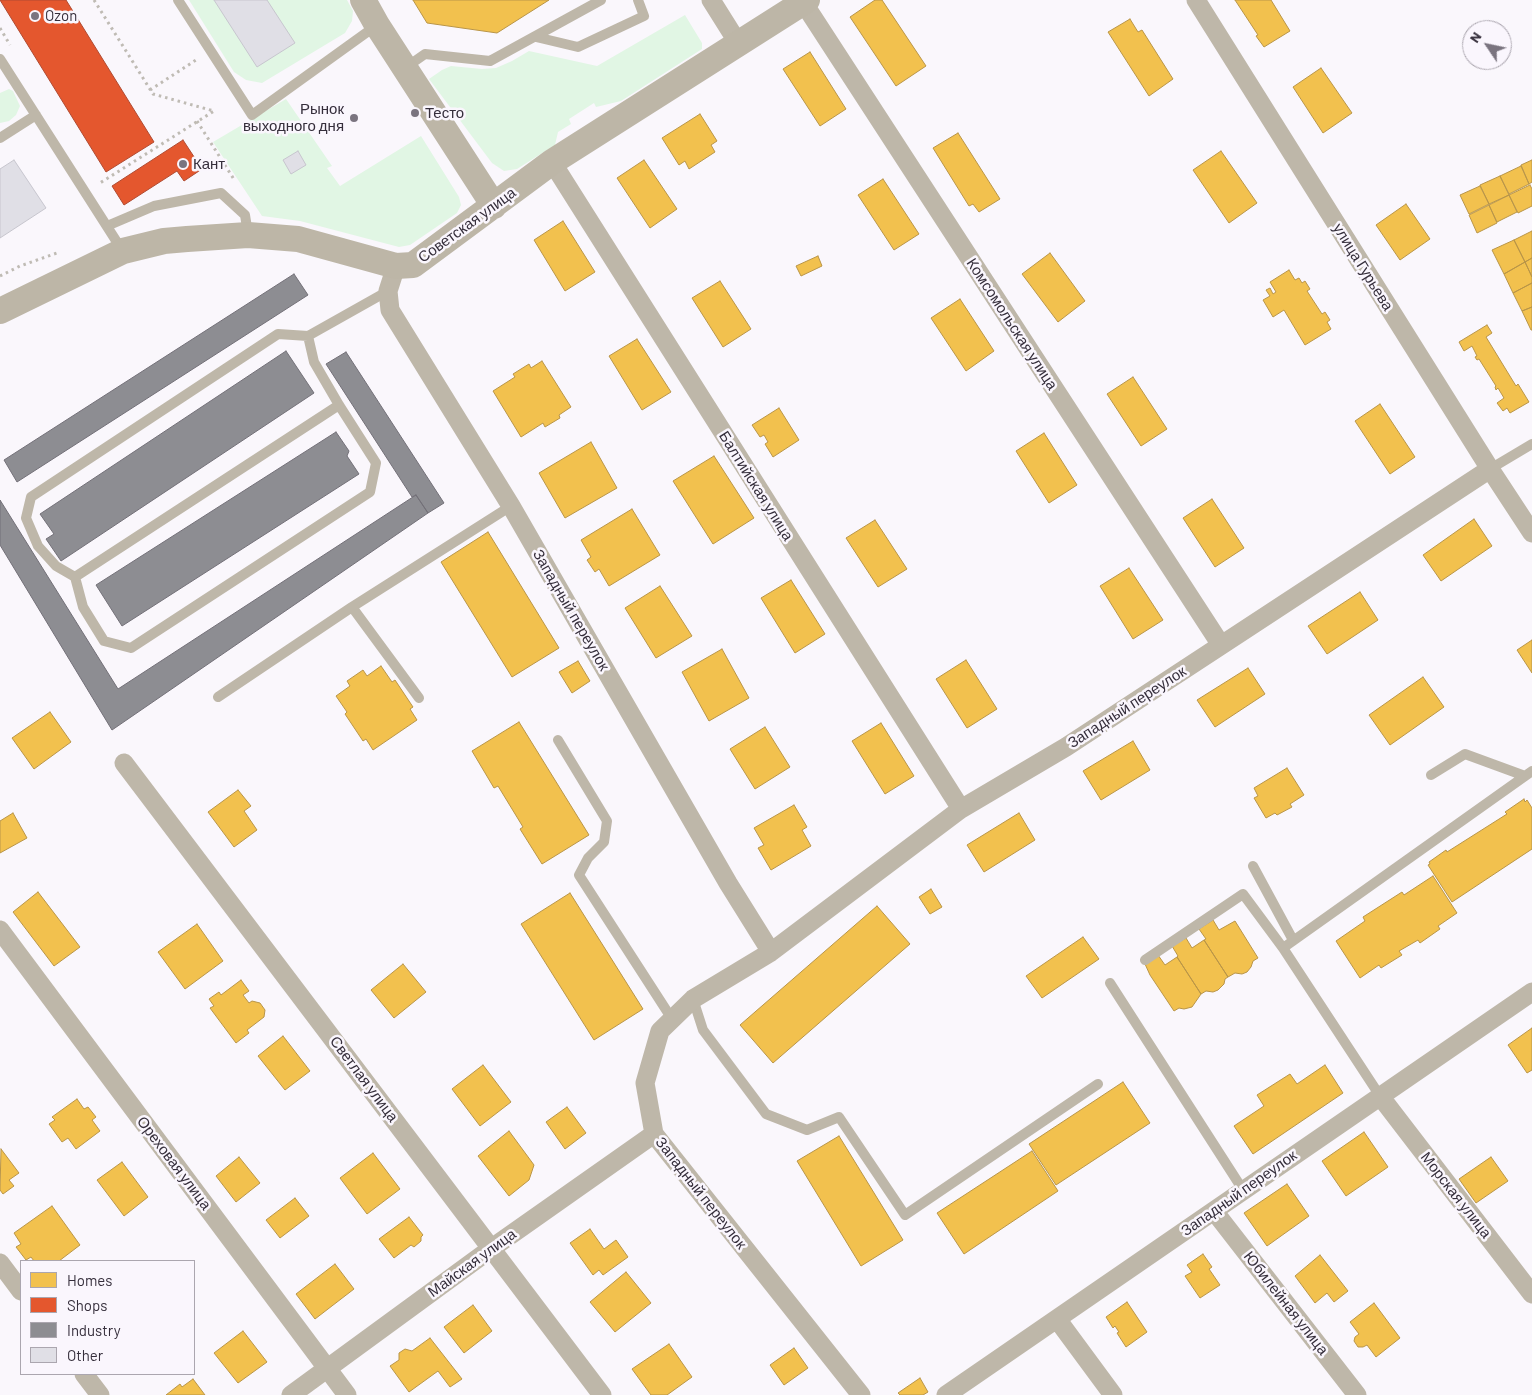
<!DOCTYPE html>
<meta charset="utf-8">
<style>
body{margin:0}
#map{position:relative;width:1532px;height:1395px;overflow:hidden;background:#faf7fc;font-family:Barlow,sans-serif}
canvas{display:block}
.legend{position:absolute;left:20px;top:1260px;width:175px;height:115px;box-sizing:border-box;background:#faf6fd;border:1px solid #aba6af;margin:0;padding:6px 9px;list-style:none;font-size:15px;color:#352e3b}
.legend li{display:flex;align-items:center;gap:10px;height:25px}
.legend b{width:25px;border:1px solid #aba6af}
.north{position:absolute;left:1462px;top:20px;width:50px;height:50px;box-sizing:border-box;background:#faf6fd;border:1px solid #aba6af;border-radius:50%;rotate:304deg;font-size:14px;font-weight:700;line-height:20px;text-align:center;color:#352e3b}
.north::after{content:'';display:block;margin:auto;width:18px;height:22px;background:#7a747f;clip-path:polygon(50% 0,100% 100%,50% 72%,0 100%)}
</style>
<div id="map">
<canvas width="1532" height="1395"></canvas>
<ul class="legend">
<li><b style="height:14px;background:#f2c14e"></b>Homes</li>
<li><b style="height:14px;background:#e4572e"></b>Shops</li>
<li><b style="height:14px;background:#8d8d92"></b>Industry</li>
<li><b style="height:14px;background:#e0dfe6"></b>Other</li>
</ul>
<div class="north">N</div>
</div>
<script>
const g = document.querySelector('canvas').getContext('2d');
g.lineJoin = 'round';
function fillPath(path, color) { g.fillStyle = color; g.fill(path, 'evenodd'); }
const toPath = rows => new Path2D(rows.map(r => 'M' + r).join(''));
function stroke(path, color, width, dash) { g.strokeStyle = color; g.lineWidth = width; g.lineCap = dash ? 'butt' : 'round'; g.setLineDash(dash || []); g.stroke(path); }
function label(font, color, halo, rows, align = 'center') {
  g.font = font + ' Barlow,sans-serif'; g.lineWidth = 5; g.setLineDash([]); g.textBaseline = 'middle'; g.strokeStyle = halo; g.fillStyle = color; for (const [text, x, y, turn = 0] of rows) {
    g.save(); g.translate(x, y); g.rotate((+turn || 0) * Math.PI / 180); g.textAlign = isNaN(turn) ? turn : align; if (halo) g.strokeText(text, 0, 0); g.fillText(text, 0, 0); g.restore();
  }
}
fillPath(toPath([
 [189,0,347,0,353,11,352,21,345,33,262,83,246,80,234,72],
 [685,15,702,43,702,49,621,101,596,107,594,103,569,119,571,124,558,132,555,145,517,169,504,171,492,163,429,79,442,70,451,66,482,69,496,68,512,61,529,51,597,66],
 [9,89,13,91,20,106,16,115,9,121,0,123,0,93],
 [286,99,332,166,327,168,340,186,421,136,459,197,461,205,457,213,410,245,399,247,300,221,262,216,213,142]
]), '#e1f6e4');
const homes = toPath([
 [413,0,549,0,497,33,427,23,413,0],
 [875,0,882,0,926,66,896,86,850,17,875,0],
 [1235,0,1271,0,1290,31,1264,47,1256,36,1258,35,1235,0],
 [1130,19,1138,32,1142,30,1173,79,1149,96,1108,32,1130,19],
 [810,52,846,109,820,126,783,69,810,52],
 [1321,68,1352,113,1323,133,1293,87,1321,68],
 [700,114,717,141,711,145,715,152,689,169,685,161,679,165,662,138,700,114],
 [958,133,1000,199,979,212,973,204,969,206,933,148,958,133],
 [1221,151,1257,203,1229,223,1193,170,1221,151],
 [644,160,677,209,650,228,617,178,644,160],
 [1532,160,1532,182,1529,184,1521,165,1532,160],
 [1521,166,1529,184,1509,194,1500,176,1521,166],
 [1500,176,1509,195,1489,204,1480,185,1500,176],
 [883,179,919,234,894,250,858,195,883,179],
 [1530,185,1532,189,1532,206,1518,213,1509,195,1530,185],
 [1480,186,1489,204,1469,214,1460,195,1480,186],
 [1509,195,1517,212,1497,222,1489,205,1509,195],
 [1406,204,1430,239,1400,260,1376,225,1406,204],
 [1489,205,1497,223,1477,233,1469,215,1489,205],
 [563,221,595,272,565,291,534,240,563,221],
 [1532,231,1532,258,1525,262,1514,240,1532,231],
 [1514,240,1525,262,1504,274,1492,250,1514,240],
 [1050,253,1085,301,1058,322,1022,274,1050,253],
 [818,256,822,266,801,276,796,266,818,256],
 [1532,258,1532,277,1525,262,1532,258],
 [1525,262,1532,277,1532,283,1513,293,1504,274,1525,262],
 [1289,270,1295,280,1299,278,1302,283,1305,281,1310,289,1307,291,1322,314,1325,312,1330,320,1327,322,1331,329,1305,345,1284,310,1273,317,1263,300,1270,296,1266,290,1270,288,1273,294,1276,292,1270,282,1289,270],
 [720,281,751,329,723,347,692,298,720,281],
 [1532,283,1532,307,1522,311,1513,293,1532,283],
 [960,299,994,351,966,371,931,318,960,299],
 [1532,307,1532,330,1531,330,1522,311,1532,307],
 [1487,325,1492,333,1486,337,1516,386,1518,384,1529,402,1510,413,1507,408,1503,411,1497,403,1504,398,1498,388,1496,390,1495,387,1496,386,1479,359,1477,360,1475,357,1477,356,1472,346,1464,351,1459,342,1487,325],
 [637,339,671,392,642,410,609,356,637,339],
 [542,361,571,407,559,415,560,418,545,427,543,423,521,437,493,391,515,377,513,374,529,364,531,368,542,361],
 [1133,377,1167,429,1141,446,1107,394,1133,377],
 [1380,404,1415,457,1390,474,1355,421,1380,404],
 [779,408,799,440,773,457,765,444,768,442,764,435,760,437,752,425,779,408],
 [1044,433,1077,485,1049,503,1016,451,1044,433],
 [591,442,617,488,565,518,539,473,591,442],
 [714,456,754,518,713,544,673,481,714,456],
 [1212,499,1244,548,1215,567,1183,518,1212,499],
 [632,509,660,555,609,586,599,569,595,572,587,560,591,557,581,540,632,509],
 [1474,519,1492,546,1441,581,1423,555,1474,519],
 [875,520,907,569,878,587,846,538,875,520],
 [488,532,559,648,512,677,441,562,488,532],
 [1129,568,1163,620,1133,639,1100,586,1129,568],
 [791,580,825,634,795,653,761,598,791,580],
 [660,586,692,636,656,658,625,608,660,586],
 [1360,592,1378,620,1327,654,1308,626,1360,592],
 [1532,640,1532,673,1517,650,1532,640],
 [722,649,749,698,709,721,682,672,722,649],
 [966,660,997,709,967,728,936,679,966,660],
 [578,661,590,681,572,693,559,672,578,661],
 [381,666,392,682,395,680,413,707,410,709,417,720,373,750,366,739,363,741,345,714,347,712,336,696,350,686,347,681,363,670,367,676,381,666],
 [1248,668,1265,694,1215,727,1197,700,1248,668],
 [1423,677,1444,707,1390,745,1369,715,1423,677],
 [50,712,71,742,34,769,12,738,50,712],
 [519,722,589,835,542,864,520,829,523,827,498,786,494,788,472,751,519,722],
 [881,723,914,776,885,794,852,741,881,723],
 [765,727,790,767,755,789,730,749,765,727],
 [1133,741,1150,770,1101,800,1083,771,1133,741],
 [1287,768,1304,795,1290,804,1292,807,1277,815,1275,813,1266,818,1254,798,1258,796,1254,788,1287,768],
 [238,790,251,806,244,811,257,830,234,847,208,812,238,790],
 [1524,799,1525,802,1527,800,1532,808,1532,849,1452,902,1428,865,1430,864,1429,862,1446,850,1447,852,1507,814,1505,812,1524,799],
 [794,805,807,827,802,830,811,846,771,870,758,848,764,845,754,828,794,805],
 [13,813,27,838,0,853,0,821,13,813],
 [1019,813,1035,840,984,872,967,845,1019,813],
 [1433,876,1457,913,1438,926,1440,929,1420,943,1418,940,1399,951,1402,955,1381,968,1379,965,1360,978,1336,941,1365,921,1363,917,1402,892,1404,895,1433,876],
 [931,889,942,907,930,914,919,897,931,889],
 [38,892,80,947,54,966,13,912,38,892],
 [570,893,643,1009,594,1040,521,924,570,893],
 [877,906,910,944,773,1063,740,1025,877,906],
 [1213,920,1219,930,1235,921,1258,958,1253,961,1251,967,1247,972,1242,974,1235,973,1228,977,1204,940,1206,939,1199,929,1213,920],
 [197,924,223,961,185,989,158,952,197,924],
 [1083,937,1099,959,1042,998,1026,976,1083,937],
 [1186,938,1192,948,1204,940,1228,977,1225,979,1224,984,1218,990,1213,992,1206,991,1201,994,1177,957,1178,956,1172,946,1186,938],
 [1158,955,1165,965,1177,957,1201,994,1192,1007,1184,1009,1179,1008,1174,1011,1150,975,1145,964,1158,955],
 [403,964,426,992,394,1018,371,990,403,964],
 [241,980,249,991,243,995,249,1003,252,1001,260,1003,265,1010,264,1017,247,1030,249,1033,236,1043,210,1008,214,1006,209,999,219,992,221,995,241,980],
 [1532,1028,1532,1070,1527,1073,1508,1045,1532,1028],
 [283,1036,310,1071,285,1090,258,1056,283,1036],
 [483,1065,511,1102,480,1126,452,1089,483,1065],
 [1325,1065,1343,1093,1253,1154,1234,1126,1264,1106,1257,1095,1290,1074,1297,1084,1325,1065],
 [1123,1082,1150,1123,1056,1185,1029,1144,1123,1082],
 [77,1099,84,1109,88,1107,96,1117,92,1120,100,1131,76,1149,68,1138,62,1142,49,1124,55,1120,52,1117,77,1099],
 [567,1107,586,1133,565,1149,546,1122,567,1107],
 [509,1131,534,1165,529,1180,509,1196,478,1156,509,1131],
 [1364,1132,1388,1167,1346,1196,1322,1161,1364,1132],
 [839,1136,903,1240,861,1266,797,1161,839,1136],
 [1,1149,19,1173,9,1180,14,1186,3,1194,0,1190,1,1149],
 [1032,1151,1058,1191,964,1254,937,1213,1032,1151],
 [373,1153,400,1189,367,1214,340,1178,373,1153],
 [239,1157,260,1183,236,1202,216,1176,239,1157],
 [1491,1157,1508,1181,1476,1203,1459,1179,1491,1157],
 [122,1162,148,1197,124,1216,97,1180,122,1162],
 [1287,1184,1309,1216,1267,1246,1244,1213,1287,1184],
 [295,1198,309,1216,280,1238,266,1220,295,1198],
 [52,1206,80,1245,59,1261,34,1261,31,1257,26,1260,16,1247,21,1244,14,1233,52,1206],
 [409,1217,423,1235,421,1237,421,1241,414,1247,411,1245,394,1258,379,1239,409,1217],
 [590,1229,604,1249,616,1240,628,1257,603,1275,599,1270,593,1275,570,1243,590,1229],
 [1203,1254,1212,1267,1209,1269,1220,1285,1200,1298,1185,1276,1192,1272,1187,1265,1203,1254],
 [1320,1255,1348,1291,1334,1302,1327,1293,1315,1303,1295,1276,1320,1255],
 [335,1264,354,1289,315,1319,296,1294,335,1264],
 [626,1272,651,1303,615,1332,590,1302,626,1272],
 [1127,1302,1147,1332,1126,1347,1117,1333,1119,1332,1115,1326,1113,1328,1106,1317,1127,1302],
 [1374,1303,1400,1338,1376,1357,1367,1345,1363,1347,1358,1347,1354,1341,1355,1337,1359,1334,1350,1322,1374,1303],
 [473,1305,492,1331,464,1353,444,1327,473,1305],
 [243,1331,267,1362,238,1383,214,1353,243,1331],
 [430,1338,462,1379,450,1387,438,1371,409,1392,390,1366,399,1360,399,1353,405,1349,412,1351,430,1338],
 [669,1344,692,1377,667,1395,651,1395,632,1369,669,1344],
 [794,1348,808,1368,784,1385,770,1365,794,1348],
 [920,1378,928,1392,923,1395,900,1395,898,1393,920,1378],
 [193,1379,205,1395,166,1395,180,1384,182,1387,193,1379]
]);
fillPath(homes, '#f2c14e');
stroke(homes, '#b99548', 1);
const shops = toPath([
 [0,0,66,0,154,142,106,172,0,0],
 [183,140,202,169,184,181,177,171,124,205,112,186,183,140]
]);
fillPath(shops, '#e4572e');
stroke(shops, '#b04b32', 1);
const industry = toPath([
 [294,274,308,295,17,482,4,460,294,274],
 [286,351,314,393,61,561,46,539,54,534,40,514,286,351],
 [346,352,444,503,428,513,416,495,412,497,326,364,346,352],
 [336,432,349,451,347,456,359,474,122,626,96,585,336,432],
 [416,495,428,513,112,730,0,545,0,500,118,689,416,495]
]);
fillPath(industry, '#8d8d92');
stroke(industry, '#737078', 1);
const building = toPath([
 [214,0,267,0,295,43,257,67,214,0],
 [298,151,306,165,291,174,283,160,298,151],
 [14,160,46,208,0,238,0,169,14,160]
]);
fillPath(building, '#e0dfe6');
stroke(building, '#c7c6ce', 1);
stroke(toPath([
 [94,0,153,94,214,111,100,183],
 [0,28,10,45],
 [150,90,196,60],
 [197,121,235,181],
 [0,276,20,266,57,253]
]), '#bfbbb4', 3, [2.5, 4]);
stroke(toPath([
 [178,0,252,115,377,25],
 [536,37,578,47,644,16,638,0],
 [0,59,122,250],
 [405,68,425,54,490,61,601,0],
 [0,138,36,115],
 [107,226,154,206,221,193,245,215,248,234],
 [308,336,314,362,339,405,376,463,370,492,131,648,104,641,83,607,75,577,339,405],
 [1490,469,1532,444],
 [75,577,56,566,38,546,26,518,31,497,278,334,308,336,388,291],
 [352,607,419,698],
 [218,697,352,607,511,506],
 [558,740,607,821,604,842,588,858,579,875,672,1019],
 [1431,775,1465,754,1525,776],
 [1253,866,1293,940],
 [1283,948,1532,771],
 [1145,960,1243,894,1283,948,1380,1096],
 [1110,983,1243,1190],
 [693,999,703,1030,766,1114,807,1130,839,1117,905,1215,1098,1084]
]), '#beb7a9', 10);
stroke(toPath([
 [711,0,738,43],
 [1196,0,1490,469,1532,533],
 [803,2,1221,645],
 [552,162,961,809],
 [396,266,388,291,390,310,511,506,728,883,771,952],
 [124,763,602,1395],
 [0,930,347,1395],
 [1380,1096,1532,1294],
 [1214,1211,1357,1395],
 [0,1263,21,1291],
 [1057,1319,1113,1395],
 [84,1374,100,1395],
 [291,1395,492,1248,654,1134],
 [861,1395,654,1134,645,1083,660,1031,693,999,771,952,961,809,1066,747,1490,469],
 [946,1395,1532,992]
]), '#beb7a9', 19);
stroke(toPath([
 [363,0,377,25,494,206],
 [0,311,123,251,164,241,187,239,248,235,298,239,396,266,413,265,552,162,807,0]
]), '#bdb6a7', 26);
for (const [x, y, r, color] of [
 [35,16,5,"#7a747f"],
 [415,113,5,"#7a747f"],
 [354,118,5,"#7a747f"],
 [183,164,5,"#7a747f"]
]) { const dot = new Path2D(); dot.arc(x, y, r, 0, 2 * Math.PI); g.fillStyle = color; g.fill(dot); stroke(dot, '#faf6fd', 2); }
label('15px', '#352e3b', '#faf6fd', [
 ["Ozon",45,16],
 ["Рынок",344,109,"right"],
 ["выходного дня",344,126,"right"],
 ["Тесто",425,113],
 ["Кант",193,164]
], 'left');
label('15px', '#352e3b', '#faf6fd', [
 ["Советская улица",467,225,-36],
 ["улица Гурьева",1363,267,58],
 ["Комсомольская улица",1012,324,57],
 ["Балтийская улица",756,486,58],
 ["Западный переулок",571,610,60],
 ["Западный переулок",1127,707,-33],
 ["Светлая улица",364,1079,53],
 ["Ореховая улица",174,1163,53],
 ["Западный переулок",701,1193,52],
 ["Западный переулок",1239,1193,-35],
 ["Морская улица",1456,1195,52],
 ["Майская улица",472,1263,-36],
 ["Юбилейная улица",1286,1303,52]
]);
</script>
